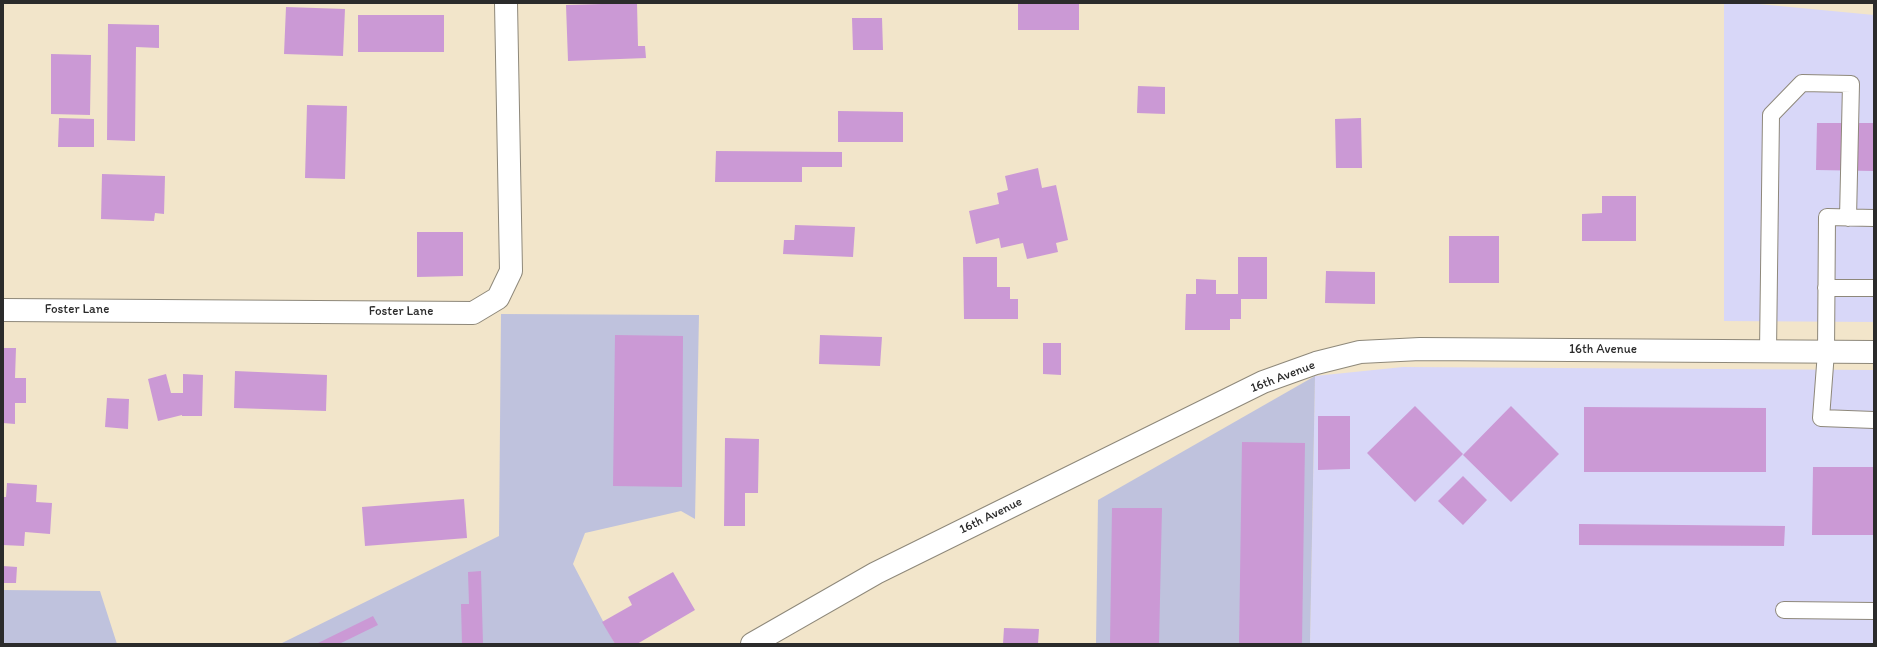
<!DOCTYPE html>
<style>
body{margin:0}
#map{position:relative;width:1877px;height:647px;overflow:hidden;background:#f2e5ca;font-family:Itim,sans-serif}
canvas{display:block}
.frame{position:absolute;inset:0;border:4px solid #2b2b2b;pointer-events:none}
</style>
<div id="map">
<canvas width="1877" height="647"></canvas>
<div class="frame"></div>
</div>
<script>
const g = document.querySelector('canvas').getContext('2d');
g.lineJoin = 'round';
function fillPath(path, color) { g.fillStyle = color; g.fill(path, 'evenodd'); }
const toPath = rows => new Path2D(rows.map(r => 'M' + r).join(''));
function stroke(path, color, width, dash) { g.strokeStyle = color; g.lineWidth = width; g.lineCap = dash ? 'butt' : 'round'; g.setLineDash(dash || []); g.stroke(path); }
function label(font, color, halo, rows, align = 'center') {
  g.font = font + ' Itim,sans-serif'; g.lineWidth = 3; g.setLineDash([]); g.textBaseline = 'middle'; g.strokeStyle = halo; g.fillStyle = color; for (const [text, x, y, turn = 0] of rows) {
    g.save(); g.translate(x, y); g.rotate((+turn || 0) * Math.PI / 180); g.textAlign = isNaN(turn) ? turn : align; if (halo) g.strokeText(text, 0, 0); g.fillText(text, 0, 0); g.restore();
  }
}
fillPath(toPath([
 [1724,3,1748,3,1874,15,1874,322,1724,321],
 [1403,367,1874,370,1874,644,1310,644,1315,376]
]), '#d8d7f8');
fillPath(toPath([
 [501,314,699,315,695,519,681,511,585,533,573,564,615,644,280,644,499,536],
 [1315,376,1310,644,1096,644,1098,500],
 [3,590,100,591,117,644,3,644]
]), '#bfc2dd');
fillPath(toPath([
 [637,3,638,46,645,46,646,58,568,61,566,5],
 [1018,3,1079,3,1079,30,1018,30],
 [286,7,345,9,343,56,284,54],
 [358,15,444,15,444,52,358,52],
 [852,18,882,18,883,50,853,50],
 [108,24,159,25,159,48,136,47,135,141,107,140],
 [51,54,91,55,90,115,51,114],
 [1138,86,1165,87,1165,114,1137,113],
 [307,105,347,106,345,179,305,178],
 [838,111,903,112,903,142,838,142],
 [59,118,94,119,94,147,58,147],
 [1361,118,1362,168,1336,168,1335,119],
 [1817,123,1874,123,1874,171,1816,170],
 [716,151,842,152,842,167,802,167,802,182,715,182],
 [1038,168,1042,188,1056,185,1068,240,1056,243,1058,252,1027,259,1023,243,1001,248,999,238,976,244,969,211,999,204,997,193,1008,190,1005,176],
 [102,174,165,176,164,214,155,213,154,221,101,219],
 [1602,196,1636,196,1636,241,1582,241,1582,214,1602,213],
 [795,225,855,227,853,257,783,254,784,240,794,240],
 [417,232,463,232,463,276,417,277],
 [1449,236,1499,236,1499,283,1449,283],
 [963,257,997,257,997,287,1010,287,1010,299,1018,299,1018,319,964,319],
 [1238,257,1267,257,1267,299,1241,299,1241,319,1230,319,1230,330,1185,330,1186,294,1196,294,1196,279,1216,280,1216,294,1238,294],
 [1326,271,1375,272,1375,304,1325,303],
 [615,335,683,336,682,487,613,486],
 [820,335,882,337,880,366,819,364],
 [1043,343,1061,343,1061,375,1043,374],
 [3,348,16,348,15,378,26,378,26,403,15,403,15,424,3,423],
 [235,371,327,375,326,411,234,408],
 [166,374,171,393,183,393,183,374,203,375,202,416,182,416,182,415,158,421,148,379],
 [107,398,129,399,128,429,105,427],
 [1415,406,1463,454,1415,502,1367,453],
 [1511,406,1559,454,1511,502,1463,455],
 [1584,407,1766,408,1766,472,1584,472],
 [1318,416,1350,416,1350,469,1318,470],
 [725,438,759,439,758,493,745,493,745,526,724,526],
 [1242,442,1305,443,1302,644,1239,644],
 [1813,467,1874,467,1874,535,1812,535],
 [1463,476,1487,500,1463,525,1438,501],
 [7,483,37,485,36,502,52,503,50,534,25,532,24,546,3,545,3,497,6,497],
 [464,499,467,538,365,546,362,507],
 [1112,508,1162,508,1159,644,1110,644],
 [1579,524,1785,526,1784,546,1579,545],
 [3,566,17,567,16,583,3,583],
 [481,571,483,644,462,644,461,604,469,604,468,572],
 [673,572,695,610,637,644,615,644,602,622,632,605,628,597],
 [373,616,378,625,339,644,316,644],
 [1004,628,1039,629,1038,644,1003,644]
]), '#cb99d5');
const lane = toPath([
 [1874,218,1827,217,1826,352,1821,418,1874,420],
 [1826,288,1874,288],
 [1768,351,1771,115,1802,83,1851,84,1848,218],
 [1784,610,1874,611]
]);
const street = toPath([
 [3,310,473,313,498,298,511,271,506,3]
]);
const secondary = toPath([
 [752,644,876,573,1263,382,1316,363,1360,352,1420,349,1874,352]
]);
stroke(lane, '#8e887a', 18);
stroke(street, '#8e887a', 24);
stroke(secondary, '#8e887a', 24);
stroke(lane, '#fff', 16);
stroke(street, '#fff', 22);
stroke(secondary, '#fff', 22);
label('13px', '#2b2b2b', '#fff', [
 ["Foster Lane",77,310],
 ["Foster Lane",401,312],
 ["16th Avenue",1603,350],
 ["16th Avenue",1283,377,-21],
 ["16th Avenue",991,516,-26]
]);
</script>
